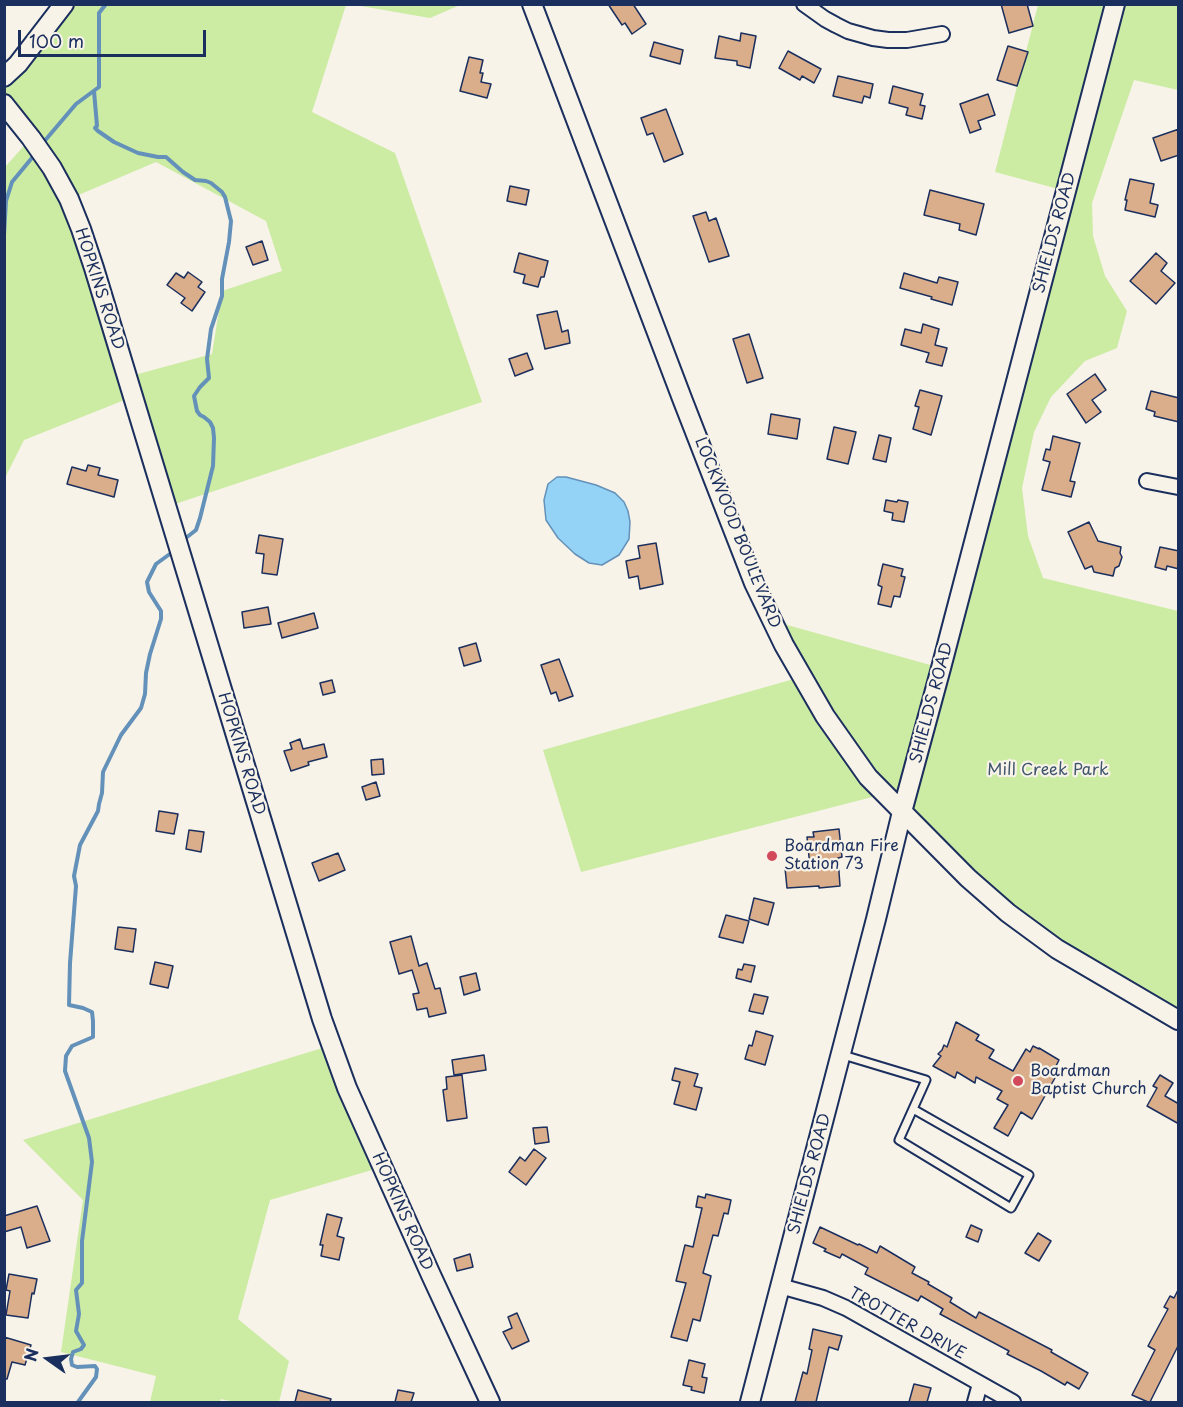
<!DOCTYPE html>
<style>
body{margin:0}
#map{position:relative;width:1183px;height:1407px;overflow:hidden;background:#f7f3e8;font-family:"Playpen Sans",sans-serif}
canvas{display:block}
.frame{position:absolute;inset:0;border:6px solid #1b2f5e;pointer-events:none}
.north{position:absolute;left:18px;top:1329px;width:60px;height:60px;-webkit-text-stroke:4px #f7f3e8;paint-order:stroke;rotate:284deg;font-size:16px;font-weight:700;line-height:24px;text-align:center;color:#1b2f5e}
.north::after{content:'';display:block;margin:auto;width:21px;height:27px;background:#1b2f5e;clip-path:polygon(50% 0,100% 100%,50% 72%,0 100%)}
.scale{position:absolute;left:18px;top:30px;width:188px;height:27px;box-sizing:border-box;border:3px solid #1b2f5e;border-top:0;padding-left:8px;font-size:18px;line-height:21px;white-space:nowrap;color:#1b2f5e;-webkit-text-stroke:4px #f7f3e8;paint-order:stroke}
</style>
<div id="map">
<canvas width="1183" height="1407"></canvas>
<div class="frame"></div>
<div class="north">N</div>
<div class="scale">100 m</div>
</div>
<script>
const g = document.querySelector('canvas').getContext('2d');
g.lineJoin = 'round';
function fillPath(path, color) { g.fillStyle = color; g.fill(path, 'evenodd'); }
const toPath = rows => new Path2D(rows.map(r => 'M' + r).join(''));
function stroke(path, color, width, dash) { g.strokeStyle = color; g.lineWidth = width; g.lineCap = dash ? 'butt' : 'round'; g.setLineDash(dash || []); g.stroke(path); }
function label(font, color, halo, rows, align = 'center') {
  g.font = font + ' "Playpen Sans",sans-serif'; g.lineWidth = 4.5; g.setLineDash([]); g.textBaseline = 'middle'; g.strokeStyle = halo; g.fillStyle = color; for (const [text, x, y, turn = 0] of rows) {
    g.save(); g.translate(x, y); g.rotate((+turn || 0) * Math.PI / 180); g.textAlign = isNaN(turn) ? turn : align; if (halo) g.strokeText(text, 0, 0); g.fillText(text, 0, 0); g.restore();
  }
}
fillPath(toPath([
 [64,5,346,5,312,112,395,153,482,402,166,507,132,397,24,440,5,478,5,167,31,138,5,104,5,77],
 [156,162,266,221,282,271,222,291,212,354,127,377,69,199],
 [355,5,460,5,430,18],
 [1038,5,1178,5,1178,90,1134,80,1092,203,1093,236,1105,276,1127,311,1117,348,1085,361,1051,397,1034,432,1022,488,1028,536,1043,578,1178,611,1178,1020,1057,949,884,794,581,872,543,750,801,677,773,621,941,668,1066,191,995,172],
 [332,1045,382,1167,270,1200,238,1319,289,1361,279,1402,234,1402,221,1399,220,1402,150,1402,156,1376,61,1352,83,1200,23,1140]
]), '#cceba3');
const water = toPath([
 [557,477,566,477,596,485,615,493,624,502,628,511,630,522,629,539,619,555,602,565,589,563,575,554,558,538,546,520,544,500,548,484,557,477]
]);
fillPath(water, '#95d3f6');
stroke(water, '#6491b9', 1.5);
stroke(toPath([
 [94,91,97,126,95,128,98,131,114,142,138,153,158,157,166,157,183,172,195,180,206,181,211,183,222,192,225,197,231,221,229,242,222,279,222,296,211,329,207,359,209,378,200,387,194,396,197,411,200,415,204,417,210,422,213,428,214,438,213,466,200,518,196,530,182,541],
 [42,144,76,104,99,87,99,13,106,4],
 [4,235,6,201,12,182,36,153],
 [78,1402,96,1377,97,1369,95,1366,77,1367,72,1365,71,1359,73,1352,81,1349,84,1345,76,1331,79,1314,76,1290,82,1283,82,1241,92,1162,89,1138,65,1071,66,1056,72,1046,93,1037,93,1021,92,1012,83,1008,69,1005,70,963,76,886,74,876,80,845,98,811,99,804,102,793,103,772,121,735,141,708,145,694,146,673,150,654,161,619,161,611,149,592,147,582,156,564,174,551]
]), '#6491b9', 4);
const building = toPath([
 [608,4,633,4,646,24,632,34,625,23,622,25,608,4],
 [1001,4,1027,4,1033,26,1009,33,1001,4],
 [741,33,756,36,750,68,737,65,737,61,715,58,719,36,740,41,741,33],
 [654,42,683,50,680,64,650,56,654,42],
 [1008,46,1028,52,1017,86,997,80,1008,46],
 [788,51,821,69,814,83,802,76,800,80,779,68,788,51],
 [469,57,483,60,480,73,483,73,481,82,491,84,487,98,460,91,469,57],
 [838,76,873,84,870,98,864,96,862,103,833,96,838,76],
 [893,86,923,94,920,105,925,106,922,119,906,115,908,108,889,103,893,86],
 [988,94,995,115,978,121,981,129,970,133,960,104,988,94],
 [666,109,683,154,664,162,653,133,647,135,641,118,666,109],
 [1179,129,1179,155,1161,161,1153,138,1179,129],
 [1130,179,1154,184,1150,203,1158,205,1155,217,1125,210,1127,200,1125,200,1130,179],
 [510,186,529,190,526,205,507,201,510,186],
 [930,190,984,204,976,235,959,230,960,224,924,215,930,190],
 [706,212,709,221,716,218,729,256,709,262,693,216,706,212],
 [262,241,268,260,253,265,246,247,262,241],
 [519,253,548,261,544,277,541,277,538,287,523,283,525,275,514,272,519,253],
 [1156,253,1167,263,1161,271,1175,283,1156,304,1130,281,1156,253],
 [188,272,202,282,198,287,205,292,192,311,181,303,185,298,167,285,176,273,184,278,188,272],
 [904,273,937,283,939,277,958,282,952,305,931,299,932,297,900,288,904,273],
 [557,311,562,332,568,330,570,343,545,349,537,315,557,311],
 [923,324,939,329,935,345,947,348,942,366,926,362,929,353,901,345,905,329,921,333,923,324],
 [749,334,763,378,747,383,733,339,749,334],
 [527,353,533,369,515,376,509,359,527,353],
 [1095,374,1106,390,1092,400,1101,412,1086,423,1067,394,1095,374],
 [920,390,942,396,931,435,913,429,919,407,915,406,920,390],
 [1151,391,1179,398,1179,422,1154,416,1155,412,1146,409,1151,391],
 [771,414,800,419,797,439,768,434,771,414],
 [834,427,856,432,848,464,827,459,834,427],
 [879,435,891,438,886,462,873,459,879,435],
 [1053,436,1080,443,1070,481,1075,482,1071,497,1042,490,1050,462,1043,460,1046,449,1050,450,1053,436],
 [88,465,100,468,98,475,118,480,114,497,67,484,72,467,86,471,88,465],
 [886,500,897,502,898,500,908,502,904,522,892,520,893,513,884,511,886,500],
 [1089,522,1098,541,1121,547,1120,553,1122,557,1119,566,1115,568,1113,576,1094,572,1092,566,1085,569,1068,532,1089,522],
 [259,535,283,539,277,575,262,573,264,554,256,553,259,535],
 [656,543,663,584,640,589,638,576,629,578,626,561,640,558,638,546,656,543],
 [1160,547,1179,551,1179,569,1167,566,1166,570,1155,567,1160,547],
 [883,564,903,569,901,576,905,577,900,597,894,596,891,607,878,604,882,587,878,585,883,564],
 [268,607,271,624,244,628,242,612,268,607],
 [314,613,318,628,282,638,278,623,314,613],
 [476,643,481,661,464,666,459,648,476,643],
 [559,659,573,696,559,701,556,692,551,694,541,665,559,659],
 [332,680,335,692,323,695,320,683,332,680],
 [300,739,303,749,324,744,327,757,308,762,309,765,291,771,284,751,292,749,290,743,300,739],
 [383,759,384,774,372,775,371,760,383,759],
 [376,782,380,796,366,800,362,787,376,782],
 [159,811,178,814,174,834,156,831,159,811],
 [839,829,842,857,838,858,840,886,819,888,819,886,787,888,785,868,810,867,807,837,814,837,813,832,839,829],
 [189,830,204,832,201,852,186,849,189,830],
 [338,853,345,870,319,881,312,863,338,853],
 [754,898,774,903,768,925,749,919,754,898],
 [726,915,749,921,743,943,719,937,726,915],
 [118,927,136,929,133,952,115,949,118,927],
 [411,936,419,966,427,963,435,989,440,988,446,1013,429,1017,427,1008,417,1010,413,994,419,993,412,970,399,974,390,942,411,936],
 [155,962,173,966,168,988,150,984,155,962],
 [744,964,755,966,751,982,736,978,738,969,742,970,744,964],
 [476,973,480,990,464,995,460,977,476,973],
 [754,994,768,997,763,1014,749,1011,754,994],
 [956,1022,979,1035,976,1040,994,1050,989,1058,1013,1071,1026,1049,1030,1052,1033,1046,1039,1049,1039,1048,1059,1060,1056,1066,1060,1069,1032,1119,1021,1112,1008,1136,994,1128,1008,1105,997,1099,1002,1091,976,1077,975,1083,957,1072,955,1078,933,1066,941,1056,938,1054,942,1050,944,1045,947,1047,956,1022],
 [756,1031,773,1036,765,1065,745,1059,749,1045,752,1046,756,1031],
 [484,1055,486,1070,454,1075,452,1060,484,1055],
 [675,1068,698,1074,694,1086,702,1088,696,1110,674,1104,680,1082,672,1080,675,1068],
 [462,1075,467,1118,447,1121,443,1090,447,1089,446,1077,462,1075],
 [1160,1075,1173,1083,1165,1096,1179,1104,1179,1124,1147,1106,1157,1088,1153,1086,1160,1075],
 [547,1127,549,1142,535,1144,533,1128,547,1127],
 [534,1149,546,1158,526,1185,509,1172,520,1157,525,1161,534,1149],
 [706,1194,731,1200,728,1214,724,1213,718,1236,713,1235,703,1273,711,1276,704,1305,700,1321,693,1319,687,1341,671,1337,686,1283,676,1281,685,1245,693,1247,702,1208,696,1207,698,1196,705,1198,706,1194],
 [37,1206,50,1241,27,1248,21,1227,4,1232,4,1216,37,1206],
 [327,1214,342,1218,337,1236,344,1238,339,1260,321,1256,323,1245,320,1245,327,1214],
 [971,1225,982,1230,978,1242,966,1237,971,1225],
 [820,1227,858,1245,859,1244,877,1253,880,1246,915,1267,912,1273,929,1282,928,1284,952,1298,950,1302,976,1318,979,1312,1052,1350,1051,1352,1088,1373,1079,1389,1067,1382,1065,1385,1041,1371,1007,1354,1009,1351,940,1314,943,1309,921,1296,918,1301,865,1274,868,1268,842,1254,840,1258,824,1251,826,1249,813,1243,820,1227],
 [1038,1233,1051,1241,1039,1261,1025,1253,1038,1233],
 [470,1254,473,1267,457,1271,454,1259,470,1254],
 [9,1274,37,1279,34,1294,32,1293,28,1318,6,1315,10,1291,6,1290,9,1274],
 [1179,1288,1179,1344,1150,1402,1148,1402,1132,1395,1155,1350,1148,1346,1168,1309,1164,1307,1170,1296,1174,1298,1179,1288],
 [517,1313,529,1341,512,1349,503,1332,512,1328,508,1317,517,1313],
 [813,1329,842,1336,838,1350,829,1347,816,1402,795,1402,803,1372,807,1374,812,1350,809,1349,813,1329],
 [4,1337,31,1345,25,1365,12,1362,7,1379,4,1379,4,1337],
 [689,1360,705,1364,702,1377,707,1378,704,1393,691,1390,692,1387,683,1385,689,1360],
 [914,1384,931,1388,927,1402,909,1402,914,1384],
 [298,1390,331,1399,330,1402,295,1402,298,1390],
 [398,1390,414,1393,411,1402,395,1402,398,1390]
]);
fillPath(building, '#daae8b');
stroke(building, '#1b2f5e', 1.5);
const lane = toPath([
 [843,1055,926,1080,899,1140,1011,1208,1029,1175,913,1109]
]);
const street = toPath([
 [804,4,825,19,836,25,848,31,873,38,888,40,907,40,942,34],
 [1147,481,1178,487],
 [780,1286,823,1298,846,1308,1013,1402],
 [975,1402,980,1384]
]);
const secondary = toPath([
 [532,4,683,401,754,583,784,645,825,716,868,777,968,878,1008,913,1057,949,1178,1020],
 [4,77,18,64,64,4],
 [4,104,31,138,52,168,69,199,81,229,94,268,322,1019,347,1088,431,1275,490,1402],
 [750,1402,876,919,902,812,941,668,1115,4]
]);
stroke(lane, '#1b2f5e', 11);
stroke(street, '#1b2f5e', 18);
stroke(secondary, '#1b2f5e', 22);
stroke(lane, '#f7f3e8', 7);
stroke(street, '#f7f3e8', 14);
stroke(secondary, '#f7f3e8', 18);
for (const [x, y, r, color] of [
 [772,856,6,"#d1495b"],
 [1018,1081,6,"#d1495b"]
]) { const dot = new Path2D(); dot.arc(x, y, r, 0, 2 * Math.PI); g.fillStyle = color; g.fill(dot); stroke(dot, '#f7f3e8', 2); }
label('16px', '#1b2f5e', '#f7f3e8', [
 ["SHIELDS ROAD",1055,233,-75],
 ["HOPKINS ROAD",99,289,72],
 ["LOCKWOOD BOULEVARD",737,533,68],
 ["SHIELDS ROAD",932,703,-75],
 ["HOPKINS ROAD",241,754,73],
 ["SHIELDS ROAD",810,1174,-75],
 ["HOPKINS ROAD",402,1212,66],
 ["TROTTER DRIVE",907,1324,29]
]);
label('16px', '#3e556c', '#f7f3e8', [
 ["Mill Creek Park",1048,771]
]);
label('16px', '#1b2f5e', '#f7f3e8', [
 ["Boardman Fire",784,847],
 ["Station 73",784,865],
 ["Boardman",1030,1072],
 ["Baptist Church",1030,1090]
], 'left');
</script>
